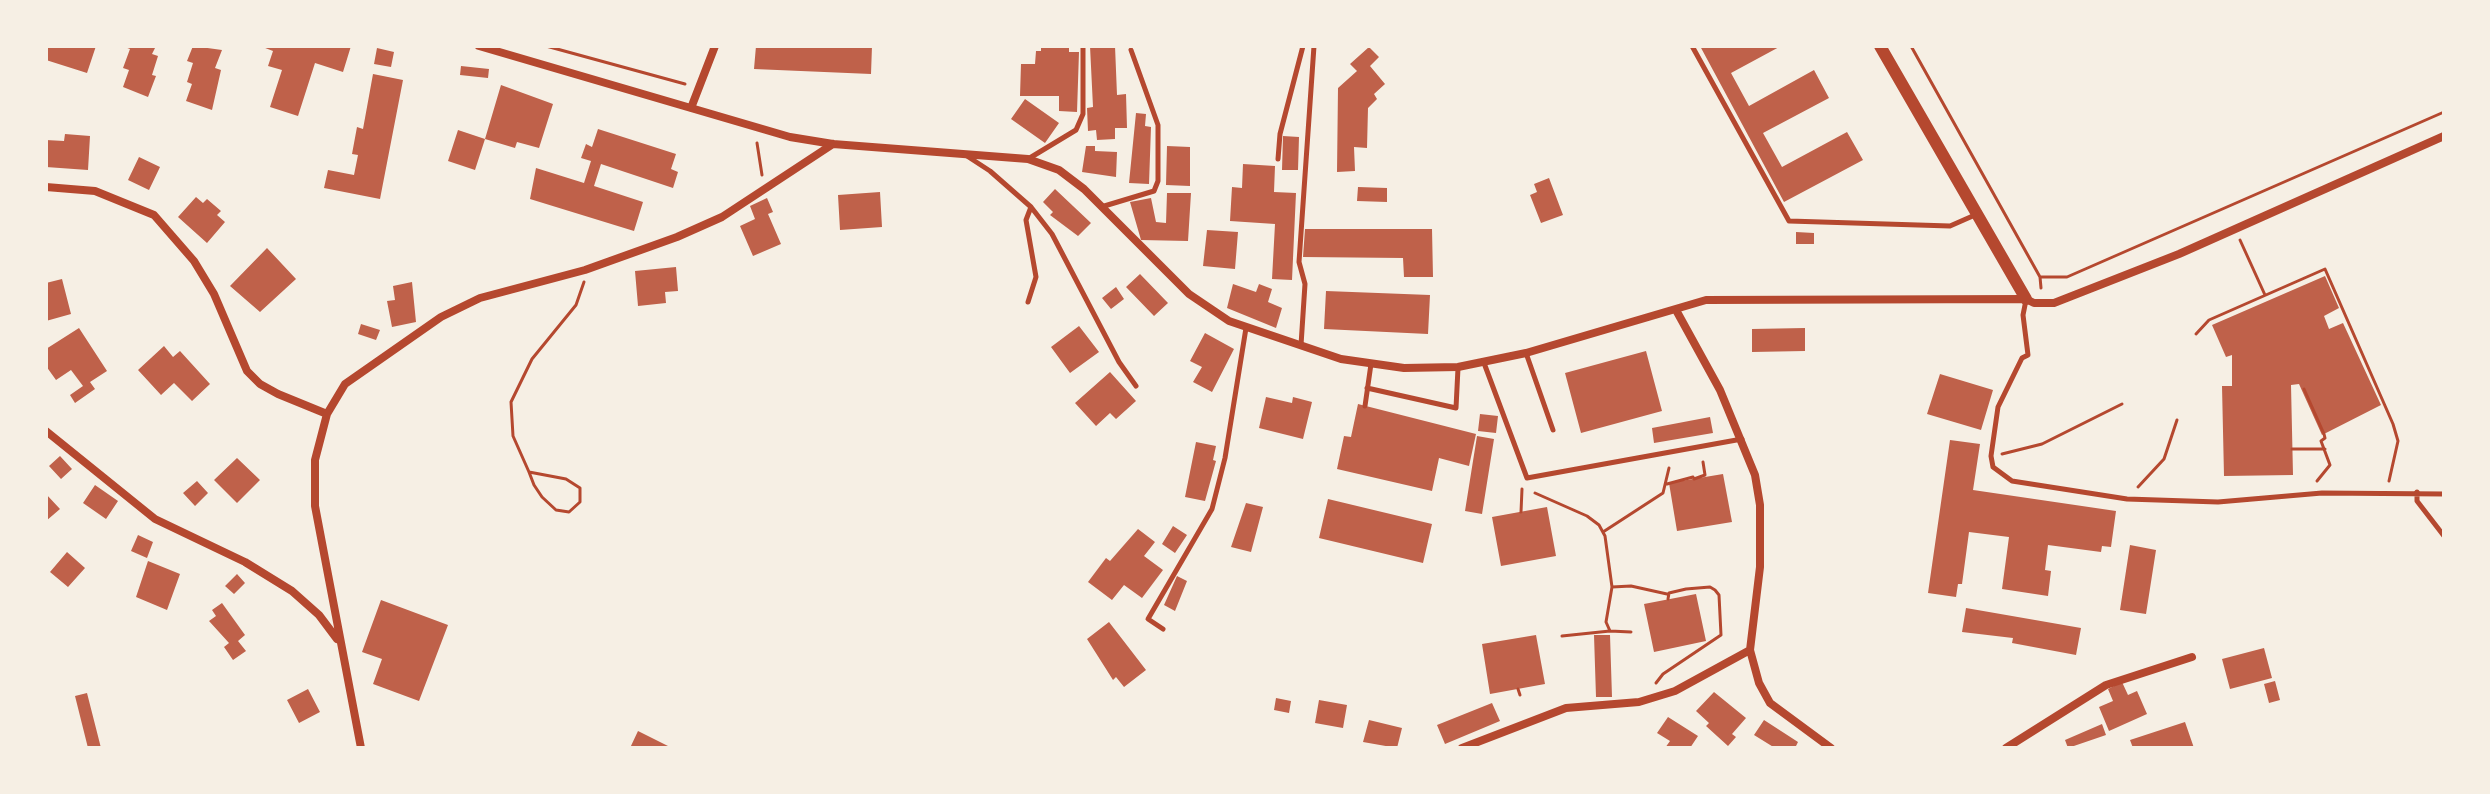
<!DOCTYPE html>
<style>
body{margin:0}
#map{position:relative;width:2490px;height:794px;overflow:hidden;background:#f6efe4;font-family:Quicksand,sans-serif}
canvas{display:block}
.frame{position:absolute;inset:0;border:48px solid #f6efe4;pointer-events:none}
</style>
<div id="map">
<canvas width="2490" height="794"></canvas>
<div class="frame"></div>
</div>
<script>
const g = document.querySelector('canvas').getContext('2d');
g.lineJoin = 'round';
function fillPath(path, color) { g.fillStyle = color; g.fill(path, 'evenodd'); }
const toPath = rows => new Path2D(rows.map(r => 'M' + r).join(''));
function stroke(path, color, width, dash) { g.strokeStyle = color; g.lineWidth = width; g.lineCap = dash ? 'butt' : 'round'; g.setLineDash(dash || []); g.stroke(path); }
fillPath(toPath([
 [46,46,96,46,87,73,46,60],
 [122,46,156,46,152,54,158,56,152,75,156,76,148,97,123,87,129,70,123,68,130,49],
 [193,46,222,50,215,68,221,70,212,110,186,101,192,84,187,82,193,63,187,61],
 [260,46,351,46,343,72,315,63,298,116,270,107,282,70,268,66,273,51],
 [756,46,872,46,871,74,754,69],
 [1041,46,1069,46,1069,52,1079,52,1077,112,1059,111,1059,96,1020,96,1021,64,1035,64,1036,51,1041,51],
 [1090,46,1115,46,1117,95,1126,94,1127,128,1115,128,1115,139,1097,140,1096,130,1088,131,1087,108,1093,107],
 [1700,46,1781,46,1731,73,1749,106,1814,70,1829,98,1763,133,1782,167,1847,132,1863,160,1784,202],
 [1369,47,1379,57,1370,66,1385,84,1374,94,1377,99,1368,108,1367,148,1354,147,1355,171,1337,172,1338,88,1357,71,1350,64],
 [377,48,394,52,391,67,374,64],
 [461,66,489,69,488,78,460,75],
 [373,74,403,80,380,199,324,188,328,170,354,175,358,155,352,154,357,127,363,129],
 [501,85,553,104,539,148,517,142,515,148,485,139],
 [1025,99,1059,123,1045,143,1011,119],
 [1136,113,1146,114,1145,126,1151,127,1149,184,1129,183],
 [598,129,676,154,671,169,678,172,673,188,601,164,594,186,643,202,634,231,530,199,536,168,584,183,591,161,581,158,586,144,592,147],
 [458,130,485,139,475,170,448,161],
 [65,134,90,136,88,170,46,167,46,140,64,141],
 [1283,136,1299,137,1298,170,1282,170],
 [1086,146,1095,146,1095,151,1117,152,1116,177,1082,172],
 [1167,146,1190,147,1190,186,1166,185],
 [139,157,160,167,149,190,128,180],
 [1243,164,1275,166,1274,192,1296,193,1292,280,1272,279,1275,224,1230,221,1232,187,1242,188],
 [1549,178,1563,215,1541,223,1530,195,1537,192,1534,184],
 [1358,187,1387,188,1387,202,1357,201],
 [1055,189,1091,223,1078,236,1050,215,1053,212,1043,202],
 [880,192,882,227,840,230,838,195],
 [1167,193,1191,193,1188,241,1141,240,1130,202,1151,198,1156,222,1166,223],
 [196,197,203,203,207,199,221,211,217,215,225,222,207,243,178,217],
 [767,198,773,212,768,214,781,244,753,256,740,226,755,219,750,206],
 [1305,229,1432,229,1433,277,1404,277,1403,258,1303,257],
 [1207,230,1238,232,1235,269,1203,266],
 [1796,232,1814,233,1814,244,1796,244],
 [267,248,296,279,260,312,230,286],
 [676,267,678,291,665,292,666,303,638,306,635,271],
 [1140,274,1168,303,1154,316,1126,287],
 [2325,276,2339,308,2324,316,2329,329,2343,323,2381,405,2322,435,2299,384,2291,385,2293,475,2224,476,2222,386,2232,386,2232,355,2226,357,2212,325],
 [62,279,71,314,46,321,46,283],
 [412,282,416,322,392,327,387,301,395,300,393,286],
 [1233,284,1256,292,1259,284,1272,289,1268,302,1282,308,1276,328,1227,308],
 [1116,287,1124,299,1111,309,1102,298],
 [1326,291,1430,295,1428,334,1324,329],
 [361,324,380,330,376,340,358,334],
 [1079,326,1099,352,1070,373,1051,347],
 [79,328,107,371,90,382,95,389,75,403,70,395,83,386,71,370,56,380,46,366,46,349],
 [1805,328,1805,351,1752,352,1752,329],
 [1205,333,1234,349,1212,392,1193,382,1202,367,1190,361],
 [164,346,173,357,180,351,210,384,192,401,174,383,161,395,138,370],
 [1646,351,1662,411,1581,433,1565,373],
 [1110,372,1136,401,1116,419,1110,413,1096,426,1075,403],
 [1940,374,1993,390,1981,430,1927,414],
 [1266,397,1292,403,1293,397,1312,402,1303,439,1259,428],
 [1358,404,1476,434,1469,466,1439,458,1432,491,1337,469,1344,436,1351,437],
 [1480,414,1498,416,1496,433,1478,431],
 [1710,417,1713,433,1654,443,1652,428],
 [1477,436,1494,439,1482,514,1465,511],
 [1950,440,1980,444,1973,490,2116,511,2111,547,2102,546,2101,552,2048,545,2045,570,2051,571,2048,596,2002,589,2009,537,1969,532,1962,584,1958,584,1956,597,1928,593],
 [1196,442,1216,446,1213,460,1216,461,1205,501,1185,497],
 [60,456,72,469,61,479,49,466],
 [237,458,260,480,237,503,214,480],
 [1723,474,1732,522,1677,531,1669,483],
 [197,481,208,493,195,506,183,493],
 [95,485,118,501,106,519,83,503],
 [46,494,60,509,46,521],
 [1328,499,1432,524,1423,563,1319,538],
 [1246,503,1263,507,1251,552,1231,547],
 [1547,507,1556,556,1501,566,1492,517],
 [1173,526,1187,535,1175,553,1162,544],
 [1138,529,1155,542,1144,556,1163,570,1142,598,1124,585,1112,600,1088,582,1106,558,1110,561],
 [138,535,153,542,147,558,131,551],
 [2130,545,2156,550,2146,614,2120,610],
 [67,552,85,568,68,587,50,572],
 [148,561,180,574,167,610,136,597],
 [237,574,245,583,234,594,225,586],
 [1177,576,1187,581,1175,611,1164,605],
 [1696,594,1706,641,1654,652,1644,604],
 [381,600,448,625,419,701,373,684,382,659,362,652],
 [222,603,245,635,238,641,246,651,233,660,224,647,229,643,209,621,216,616,212,610],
 [1966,608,2081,628,2076,655,2012,643,2013,638,1962,632],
 [1109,622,1146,670,1124,687,1116,677,1113,680,1087,639],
 [1536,635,1545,684,1490,694,1482,644],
 [1594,635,1610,635,1612,697,1596,697],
 [2264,648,2272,678,2230,689,2222,659],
 [2275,681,2280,700,2269,703,2264,684],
 [2122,682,2128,695,2137,691,2147,714,2109,731,2099,707,2113,701,2108,689],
 [308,689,320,712,299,723,287,700],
 [1714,692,1746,718,1732,734,1736,737,1728,746,1706,726,1709,723,1696,711],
 [87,693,101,748,88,748,75,696],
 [1276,698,1291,701,1289,713,1274,710],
 [1319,700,1347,705,1343,728,1315,723],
 [1492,703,1500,721,1445,744,1437,725],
 [1668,717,1698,736,1690,748,1665,748,1670,741,1657,733],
 [1369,720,1402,728,1397,748,1363,742],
 [1764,720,1798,742,1795,748,1775,748,1754,735],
 [2185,722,2194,748,2133,748,2130,740],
 [2102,724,2106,735,2068,748,2065,740],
 [638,731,672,748,630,748]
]), '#bf614a');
stroke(toPath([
 [546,46,685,84],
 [1911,46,2040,277,2041,288],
 [757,143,762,175],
 [2240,240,2265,295],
 [2040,277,2067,277,2444,112],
 [2196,334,2209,320,2325,269,2393,424,2398,441,2389,481],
 [2304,389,2324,434,2325,438,2321,441,2330,465,2317,481],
 [2292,449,2325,449],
 [2002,454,2042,444,2122,404],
 [529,472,566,479,580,488,580,502,569,512,556,510,542,497,534,485,529,472,513,436,511,402,532,359,576,305,584,282],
 [1694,479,1705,475,1703,462],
 [1667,484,1693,477],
 [2138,487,2164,459,2177,420],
 [1535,493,1587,516,1599,525,1605,536,1612,587,1606,622,1610,631,1631,632],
 [1521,512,1522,489],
 [1603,532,1663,493,1669,468],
 [1612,587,1631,586,1667,594],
 [1562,636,1610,631],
 [1656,683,1663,674,1721,635,1719,595,1715,590,1710,587,1686,589,1669,593,1668,599],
 [1518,689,1520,695]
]), '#b5482f', 3);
stroke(toPath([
 [1692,46,1789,221,1950,226,1975,215],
 [967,156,990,171,1031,207,1052,234,1119,362,1136,386],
 [1028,159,1076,130,1083,114,1083,46],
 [1278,159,1280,134,1303,46],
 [1101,207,1154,191,1158,181,1158,125,1131,50],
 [2026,300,2023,315,2028,355,2022,358,1998,407,1991,456,1993,467,2012,481,2127,499,2218,502,2322,493,2444,494],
 [1028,302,1036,277,1026,220,1031,207],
 [1301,345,1305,284,1299,262,1314,46],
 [1526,353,1553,430],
 [1484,363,1527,478,1742,439],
 [1367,388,1456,408,1458,368],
 [1365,406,1371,364],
 [2417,492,2417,501,2444,536],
 [1163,629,1148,619,1212,509,1225,458,1246,328]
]), '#b5482f', 5);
stroke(toPath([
 [479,46,790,137,833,144,1028,159,1059,170,1084,189,1189,294,1229,321,1341,359,1404,368,1458,367,1526,353,1706,300,2026,299,2034,303,2054,303,2179,254,2444,136],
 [691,108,715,46],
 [46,187,95,191,154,215,194,261,214,294,247,371,260,384,278,394,327,414],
 [1676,310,1720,390,1755,475,1760,505,1760,567,1750,650,1759,683,1770,703,1831,748],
 [46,431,155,519,245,562,292,591,319,615,337,639],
 [361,748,315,506,315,460,327,414,345,384,441,317,480,298,585,270,677,237,722,217,833,144],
 [1462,748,1566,708,1639,702,1675,691,1750,650],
 [2006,748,2106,685,2192,657]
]), '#b5482f', 8);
stroke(toPath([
 [1880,46,2026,299]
]), '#b5482f', 12);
</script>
